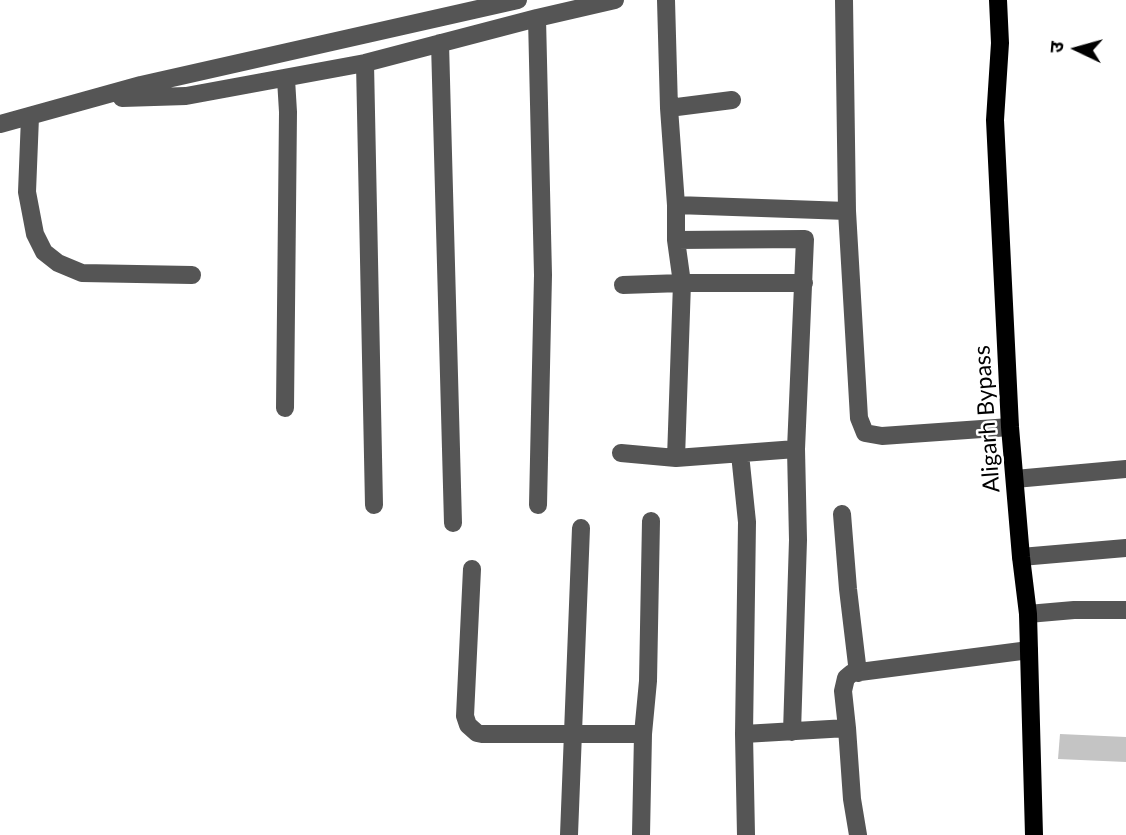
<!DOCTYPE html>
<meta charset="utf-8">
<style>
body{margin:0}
#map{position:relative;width:1126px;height:835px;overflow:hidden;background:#fff;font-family:Lato,"Noto Sans Devanagari",sans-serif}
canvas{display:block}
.north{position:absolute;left:1042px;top:14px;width:70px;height:70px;-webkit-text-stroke:5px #fff;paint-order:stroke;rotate:275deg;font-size:19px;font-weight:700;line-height:28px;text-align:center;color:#000}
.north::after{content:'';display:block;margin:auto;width:24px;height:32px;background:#000;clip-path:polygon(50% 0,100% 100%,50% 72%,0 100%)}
</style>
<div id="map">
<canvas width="1126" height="835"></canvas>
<div class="north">उ</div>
</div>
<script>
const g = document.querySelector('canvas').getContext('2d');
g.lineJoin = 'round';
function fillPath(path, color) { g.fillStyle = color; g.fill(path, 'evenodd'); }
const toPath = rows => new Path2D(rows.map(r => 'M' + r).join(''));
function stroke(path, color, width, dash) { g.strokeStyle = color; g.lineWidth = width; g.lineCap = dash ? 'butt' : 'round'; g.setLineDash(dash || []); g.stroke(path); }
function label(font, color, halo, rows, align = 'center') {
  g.font = font + ' Lato,sans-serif'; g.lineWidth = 5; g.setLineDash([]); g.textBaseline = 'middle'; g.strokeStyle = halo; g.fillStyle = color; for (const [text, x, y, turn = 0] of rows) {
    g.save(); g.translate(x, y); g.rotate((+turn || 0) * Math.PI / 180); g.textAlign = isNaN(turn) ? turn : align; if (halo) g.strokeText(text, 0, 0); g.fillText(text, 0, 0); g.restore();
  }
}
fillPath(toPath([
 [1060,734,1126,737,1126,762,1058,759]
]), '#c4c4c4');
stroke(toPath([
 [666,0,669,108,676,205,676,240,805,239,796,449,798,540,792,732],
 [844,0,847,211,859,418,865,433,882,436,1010,427],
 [537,18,543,275,538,505],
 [440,43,453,523],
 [365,63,374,505],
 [122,98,186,96,365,63,537,18,615,0],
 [669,108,732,100],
 [30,117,27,192,35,234,44,252,58,263,82,273,192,275],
 [0,124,141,85,518,0],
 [676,205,847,211],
 [623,285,682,283,804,283],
 [285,408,288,112,286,79],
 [621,453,676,458,796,449],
 [740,454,747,522,744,734,746,835],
 [676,458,682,283,676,240],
 [1015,479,1126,469],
 [842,514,848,589,858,673],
 [1021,557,1126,548],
 [472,569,465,716,468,725,477,733,482,734,643,734],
 [1028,614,1074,610,1126,610],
 [744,734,847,728],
 [569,835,581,528],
 [641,835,643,734,648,681,651,521],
 [858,835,852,799,847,728,843,691,846,678,852,673,1029,650]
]), '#555', 18);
stroke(toPath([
 [998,0,1000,43,995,120,1010,427,1021,557,1028,614,1034,835]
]), '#000', 18);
label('23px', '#000', '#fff', [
 ["Aligarh Bypass",987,419,-94]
]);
</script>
